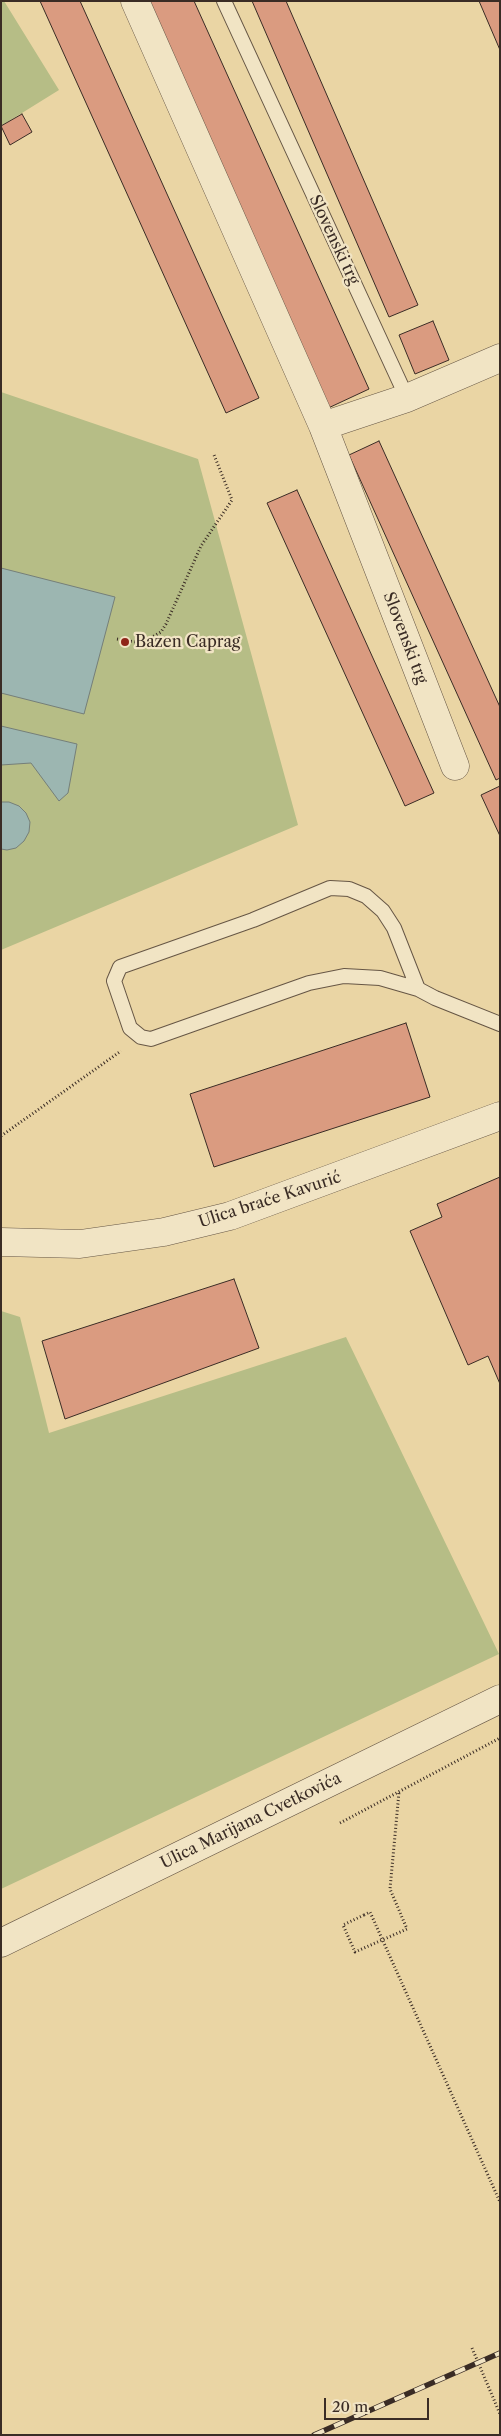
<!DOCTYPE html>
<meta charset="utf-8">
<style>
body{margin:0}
#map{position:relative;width:501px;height:2436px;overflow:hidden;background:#ead5a4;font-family:"Libre Caslon Text",serif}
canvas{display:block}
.frame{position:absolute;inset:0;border:2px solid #3a2c25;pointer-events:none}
.scale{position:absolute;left:324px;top:2398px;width:105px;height:22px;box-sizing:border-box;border:2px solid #3a2c25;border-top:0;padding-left:6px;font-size:15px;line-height:18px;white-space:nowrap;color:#3a2c25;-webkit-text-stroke:4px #f1e4c4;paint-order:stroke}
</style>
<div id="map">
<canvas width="501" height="2436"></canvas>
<div class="frame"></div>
<div class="scale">20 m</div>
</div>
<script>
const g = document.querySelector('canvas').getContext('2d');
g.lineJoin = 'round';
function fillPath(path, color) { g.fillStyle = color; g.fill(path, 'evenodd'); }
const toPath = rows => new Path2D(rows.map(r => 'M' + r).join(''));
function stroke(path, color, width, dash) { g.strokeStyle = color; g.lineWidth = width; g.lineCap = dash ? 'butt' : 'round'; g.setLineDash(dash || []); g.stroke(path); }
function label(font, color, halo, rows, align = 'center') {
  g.font = font + ' "Libre Caslon Text",serif'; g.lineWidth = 4.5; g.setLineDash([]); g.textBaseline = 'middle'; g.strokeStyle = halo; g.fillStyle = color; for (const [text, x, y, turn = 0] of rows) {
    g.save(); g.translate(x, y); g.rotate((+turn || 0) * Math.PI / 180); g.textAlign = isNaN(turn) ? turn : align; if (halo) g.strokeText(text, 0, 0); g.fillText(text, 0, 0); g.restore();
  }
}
fillPath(toPath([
 [1,1,4,1,59,90,1,126],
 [1,392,198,459,298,825,1,950],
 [1,1311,20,1317,49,1433,346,1337,499,1654,1,1889]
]), '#b6bd86');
const water = toPath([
 [1,568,115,597,84,714,1,693,1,568],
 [1,726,77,744,68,793,59,801,31,763,1,765,1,726],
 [1,802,9,802,19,806,26,813,30,822,29,832,24,841,16,848,7,850,1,849,1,802]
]);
fillPath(water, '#9cb6b1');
stroke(water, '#757f79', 1);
const building = toPath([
 [40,1,80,1,259,398,226,413,40,1],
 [139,1,194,1,369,389,324,410,139,1],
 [252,1,286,1,418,305,389,317,252,1],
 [479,1,500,1,500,50,479,1],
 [22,114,32,132,10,145,1,126,22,114],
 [433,321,449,360,415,374,399,335,433,321],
 [379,441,500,707,500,778,496,780,349,455,379,441],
 [297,490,434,793,405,806,267,503,297,490],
 [500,786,500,836,481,795,500,786],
 [406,1023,430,1097,214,1167,190,1094,406,1023],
 [500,1177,500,1384,488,1356,468,1365,410,1231,442,1217,437,1204,500,1177],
 [234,1279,259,1348,65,1419,42,1341,234,1279]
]);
fillPath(building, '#da9b80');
stroke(building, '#3a2c25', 1);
const lane = toPath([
 [224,1,407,398],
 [418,989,394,928,383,911,366,896,349,889,330,888,253,920,120,967,114,981,130,1028,141,1037,151,1039,309,983,344,976,380,978,418,989,435,998,500,1024]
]);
const street = toPath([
 [135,1,323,426,455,766],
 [323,426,407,398,500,358],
 [1,1242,80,1244,164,1232,230,1216,500,1116],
 [1,1943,500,1699]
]);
stroke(lane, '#665645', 16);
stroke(street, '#665645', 29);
stroke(toPath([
 [117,639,142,643,161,632,166,624,201,546,232,500,214,455],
 [1,1136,121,1051],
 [340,1823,500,1738],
 [364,1915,343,1925,355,1952,407,1929,390,1889,399,1792],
 [472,2348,500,2414]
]), '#3a2c25', 3, [1, 2.5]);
stroke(lane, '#f1e4c4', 14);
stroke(street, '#f1e4c4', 28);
const rail = toPath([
 [314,2435,500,2353]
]);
stroke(rail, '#3a2c25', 5.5);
stroke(rail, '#f1e4c4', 4, [11]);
stroke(toPath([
 [364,1915,370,1912,500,2202]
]), '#3a2c25', 3, [1, 2.5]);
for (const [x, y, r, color] of [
 [125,642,5,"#8f2418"]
]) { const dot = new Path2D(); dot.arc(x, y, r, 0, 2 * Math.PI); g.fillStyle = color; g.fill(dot); stroke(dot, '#f1e4c4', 2); }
label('16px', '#3a2c25', '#f1e4c4', [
 ["Slovenski trg",334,240,65],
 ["Slovenski trg",405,638,69],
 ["Ulica braće Kavurić",270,1200,-18],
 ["Ulica Marijana Cvetkovića",251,1821,-26]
]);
label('16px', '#3a2c25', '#f1e4c4', [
 ["Bazen Caprag",135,642]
], 'left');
</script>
